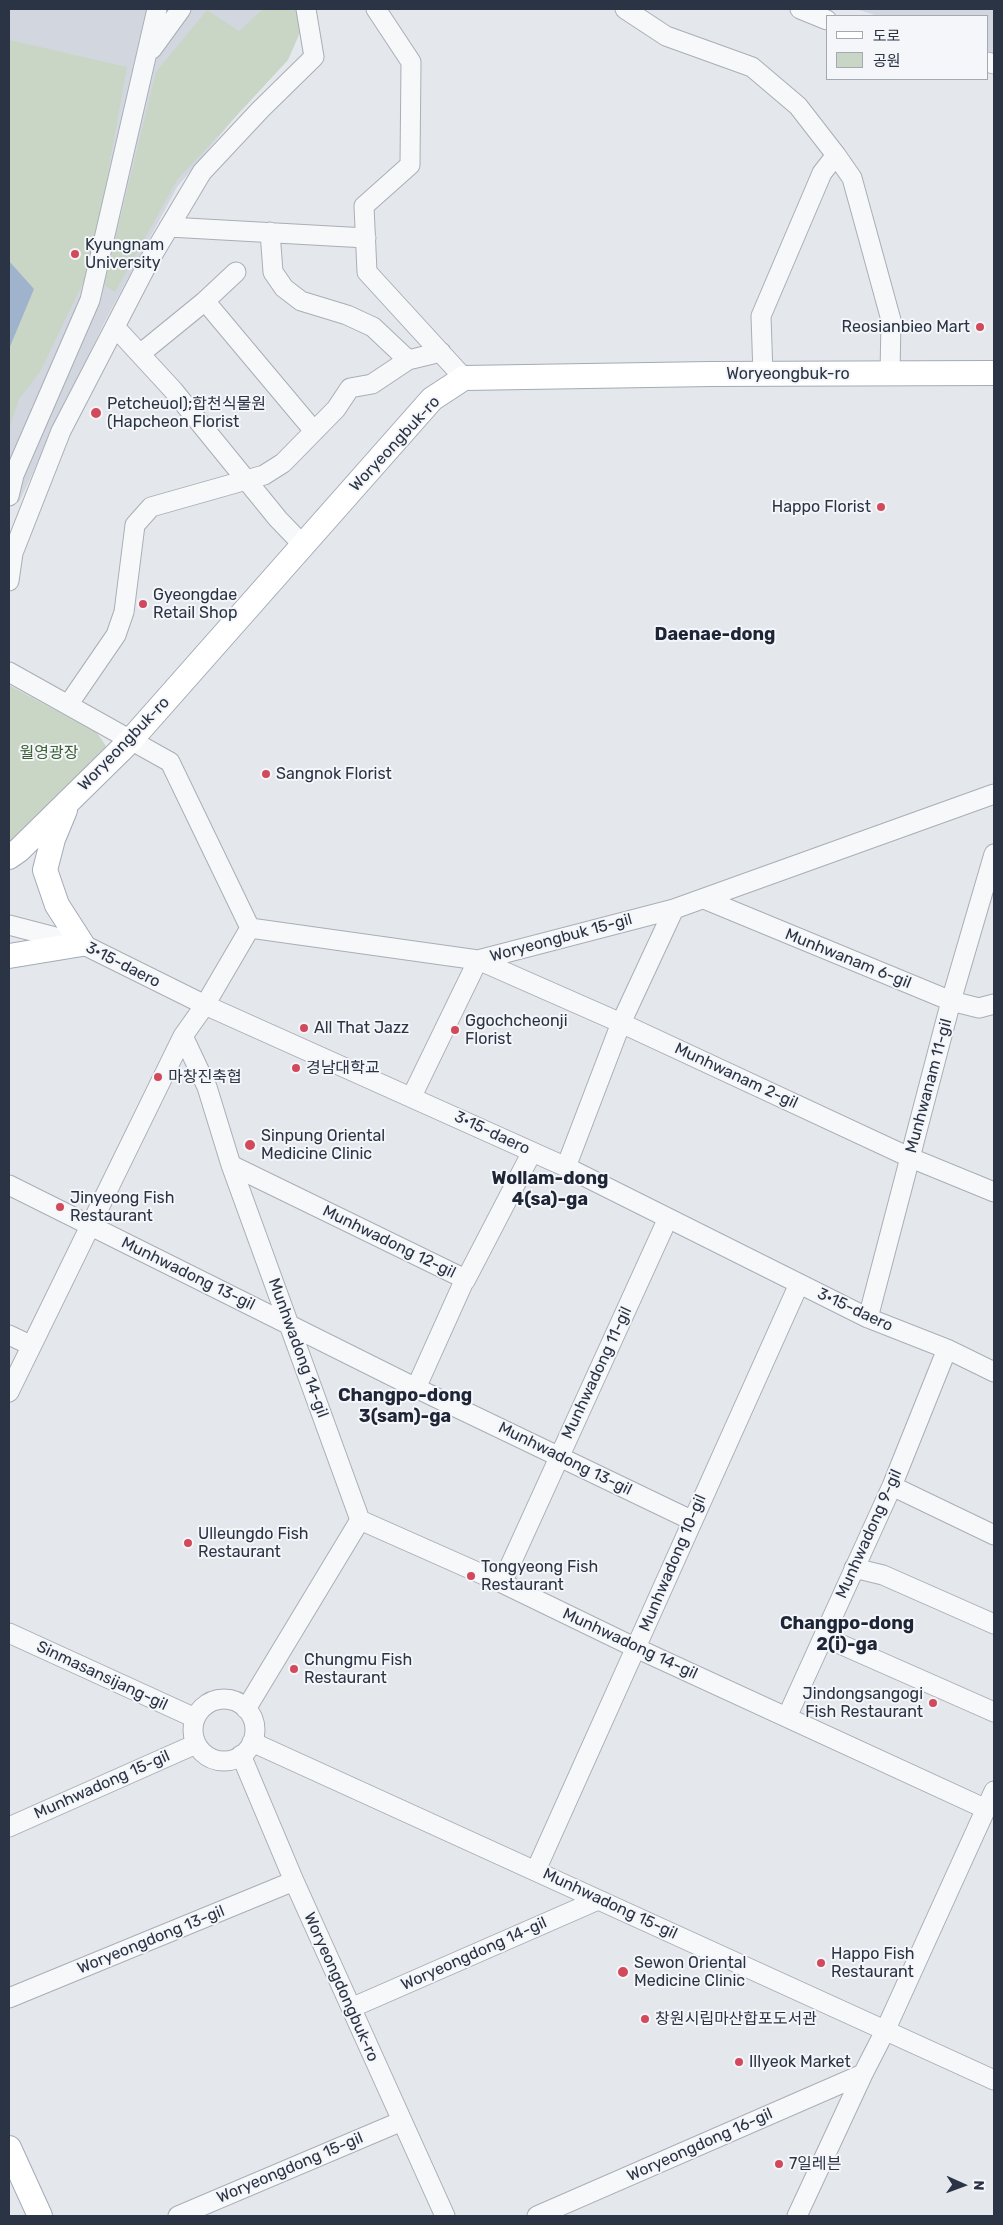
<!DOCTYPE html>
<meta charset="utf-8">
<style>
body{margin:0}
#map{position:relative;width:1003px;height:2225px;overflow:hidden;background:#e4e7ec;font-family:Rubik,"Noto Sans KR",sans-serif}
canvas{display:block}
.frame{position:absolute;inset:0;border:10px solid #2b3445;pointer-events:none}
.legend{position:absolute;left:826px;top:15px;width:162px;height:65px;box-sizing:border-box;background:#f4f6f9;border:1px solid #a4a8b1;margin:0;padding:6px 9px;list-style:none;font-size:15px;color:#2b3445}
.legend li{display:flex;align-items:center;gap:10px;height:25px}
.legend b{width:25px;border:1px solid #a4a8b1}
.north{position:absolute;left:938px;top:2160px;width:50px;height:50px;-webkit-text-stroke:4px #f4f6f9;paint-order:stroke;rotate:92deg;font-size:14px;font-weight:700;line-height:20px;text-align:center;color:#2b3445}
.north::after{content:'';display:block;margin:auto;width:18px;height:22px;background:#2b3445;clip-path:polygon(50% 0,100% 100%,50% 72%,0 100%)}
</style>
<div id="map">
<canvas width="1003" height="2225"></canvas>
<div class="frame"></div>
<ul class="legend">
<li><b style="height:6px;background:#fff"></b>도로</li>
<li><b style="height:14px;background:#c9d6c5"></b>공원</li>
</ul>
<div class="north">N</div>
</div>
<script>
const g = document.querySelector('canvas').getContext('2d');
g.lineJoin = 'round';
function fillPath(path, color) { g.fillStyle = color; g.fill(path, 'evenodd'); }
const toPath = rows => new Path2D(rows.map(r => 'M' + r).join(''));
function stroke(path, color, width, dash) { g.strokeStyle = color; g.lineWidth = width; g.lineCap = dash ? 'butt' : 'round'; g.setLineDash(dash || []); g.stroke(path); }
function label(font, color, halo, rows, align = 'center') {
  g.font = font + ' Rubik,"Noto Sans KR",sans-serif'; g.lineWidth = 4; g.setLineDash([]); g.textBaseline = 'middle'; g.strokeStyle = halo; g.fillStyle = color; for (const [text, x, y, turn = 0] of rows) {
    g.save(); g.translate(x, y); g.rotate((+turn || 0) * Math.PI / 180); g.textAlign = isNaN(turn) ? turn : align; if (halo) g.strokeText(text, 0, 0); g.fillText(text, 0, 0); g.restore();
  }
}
fillPath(toPath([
 [9,9,290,9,290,51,177,187,105,321,19,502,9,499],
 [856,9,994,9,994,55,987,53,987,16,878,16]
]), '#d2d6de');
fillPath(toPath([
 [263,9,299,9,302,28,288,60,177,180,115,292,104,285,156,72,207,10,239,31],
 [9,40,127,67,91,266,40,372,19,399,9,430],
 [9,685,97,733,108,749,9,848]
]), '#c9d6c5');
fillPath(toPath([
 [9,261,34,289,9,349]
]), '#9fb4cc');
const minor = toPath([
 [376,9,411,62,410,165,364,206,367,272,464,378],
 [625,9,666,36,752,67,798,106,836,155,852,178,891,320,890,374],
 [800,9,827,20],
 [152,49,181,9],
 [987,62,994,64],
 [169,227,366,238],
 [270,232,273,272,284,288,301,301,347,315,373,327,408,360],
 [205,301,236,272],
 [115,327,173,390,278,519,303,545],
 [140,354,205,301,314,431],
 [763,374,761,316,822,173,836,155],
 [9,496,14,475,90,300,157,9],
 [9,581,13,553,61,431,149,261,202,172,260,110,314,57,306,9],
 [9,672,170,762,250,928],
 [68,705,116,635,124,612,135,525,151,507,264,475,283,463,336,409,350,388,372,384,408,360,441,352],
 [704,899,951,1001,979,1008,994,1004],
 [9,925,82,944,205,1005,566,1167,868,1318,947,1349,994,1372],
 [250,928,478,960,674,909,994,794],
 [183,1036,207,1087,231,1165,360,1520,502,1583,636,1648,986,1809],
 [412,1096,478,960,621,1023,911,1158,994,1192],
 [231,1165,465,1279,416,1388],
 [566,1167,621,1023,674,909],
 [9,1185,416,1388,691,1520],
 [465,1281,532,1152],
 [868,1318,951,1001,994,854],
 [9,1335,30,1345],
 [9,1392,183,1036,205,1005,250,928],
 [892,1486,994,1535],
 [854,1568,883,1575,994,1624],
 [502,1583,668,1218],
 [9,1633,195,1718],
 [824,1637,994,1712],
 '193 1730a31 31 0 1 1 62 0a31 31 0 1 1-62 0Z',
 [246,1709,360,1520],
 [787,1717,892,1486,947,1349],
 [252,1742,994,2080],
 [241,1755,294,1881,445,2216],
 [9,1827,196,1744],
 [536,1870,799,1284],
 [9,1998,294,1881],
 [351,2008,598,1900],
 [178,2216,402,2121],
 [537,2216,863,2074,885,2031,994,1791],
 [797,2216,863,2074]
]);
const major = toPath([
 [9,857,19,850,130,741,432,399,464,378,711,374,994,373],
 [9,956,82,944,57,905,45,870,53,839,65,810],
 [9,2148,40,2216]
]);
stroke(minor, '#a9aeb7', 21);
stroke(major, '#a3abb8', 26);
stroke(minor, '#f7f8fa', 19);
stroke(major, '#fff', 24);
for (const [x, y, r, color] of [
 [75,254,5,"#d1495b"],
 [980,327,5,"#d1495b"],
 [96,413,6,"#d1495b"],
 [881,507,5,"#d1495b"],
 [143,604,5,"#d1495b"],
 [266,774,5,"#d1495b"],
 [304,1028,5,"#d1495b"],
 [455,1030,5,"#d1495b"],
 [296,1068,5,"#d1495b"],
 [158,1077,5,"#d1495b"],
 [250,1145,6,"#d1495b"],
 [60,1207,5,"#d1495b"],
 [188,1543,5,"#d1495b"],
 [471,1576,5,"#d1495b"],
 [294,1669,5,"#d1495b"],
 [933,1703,5,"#d1495b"],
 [821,1963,5,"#d1495b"],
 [623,1972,6,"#d1495b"],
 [645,2019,5,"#d1495b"],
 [739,2062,5,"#d1495b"],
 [779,2164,5,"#d1495b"]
]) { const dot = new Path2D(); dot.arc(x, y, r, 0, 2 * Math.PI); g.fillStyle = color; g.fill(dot); stroke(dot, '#f4f6f9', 2); }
label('16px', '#2b3445', '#f4f6f9', [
 ["Kyungnam",85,245],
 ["University",85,263],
 ["Reosianbieo Mart",970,327,"right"],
 ["Petcheuol);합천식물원",107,404],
 ["(Hapcheon Florist",107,422],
 ["Happo Florist",871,507,"right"],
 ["Gyeongdae",153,595],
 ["Retail Shop",153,613],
 ["Sangnok Florist",276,774],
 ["Ggochcheonji",465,1021],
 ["Florist",465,1039],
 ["All That Jazz",314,1028],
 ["경남대학교",306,1068],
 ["마창진축협",168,1077],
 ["Sinpung Oriental",261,1136],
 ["Medicine Clinic",261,1154],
 ["Jinyeong Fish",70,1198],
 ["Restaurant",70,1216],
 ["Ulleungdo Fish",198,1534],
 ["Restaurant",198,1552],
 ["Tongyeong Fish",481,1567],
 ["Restaurant",481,1585],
 ["Chungmu Fish",304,1660],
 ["Restaurant",304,1678],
 ["Jindongsangogi",923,1694,"right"],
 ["Fish Restaurant",923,1712,"right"],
 ["Happo Fish",831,1954],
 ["Restaurant",831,1972],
 ["Sewon Oriental",634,1963],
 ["Medicine Clinic",634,1981],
 ["창원시립마산합포도서관",655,2019],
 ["Illyeok Market",749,2062],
 ["7일레븐",789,2164]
], 'left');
label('16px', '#2b3445', '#f4f6f9', [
 ["Woryeongbuk-ro",788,374],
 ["Woryeongbuk-ro",395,444,-47],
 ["Woryeongbuk-ro",124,744,-46],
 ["Woryeongbuk 15-gil",561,938,-15],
 ["Munhwanam 6-gil",848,959,22],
 ["3·15-daero",123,965,27],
 ["Munhwanam 2-gil",736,1076,25],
 ["Munhwanam 11-gil",929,1086,-75],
 ["3·15-daero",492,1133,25],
 ["Munhwadong 12-gil",389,1242,26],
 ["Munhwadong 13-gil",188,1274,26],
 ["3·15-daero",855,1310,25],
 ["Munhwadong 14-gil",298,1348,70],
 ["Munhwadong 11-gil",597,1373,-65],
 ["Munhwadong 13-gil",565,1459,26],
 ["Munhwadong 9-gil",869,1534,-66],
 ["Munhwadong 10-gil",673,1563,-67],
 ["Munhwadong 14-gil",630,1644,25],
 ["Sinmasansijang-gil",102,1676,25],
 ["Munhwadong 15-gil",102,1785,-24],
 ["Munhwadong 15-gil",610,1904,25],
 ["Woryeongdong 13-gil",151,1940,-22],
 ["Woryeongdong 14-gil",474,1954,-24],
 ["Woryeongdongbuk-ro",341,1987,66],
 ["Woryeongdong 16-gil",700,2145,-24],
 ["Woryeongdong 15-gil",290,2168,-23]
]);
label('16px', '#3f6138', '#f4f6f9', [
 ["월영광장",49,753]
]);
label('bold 18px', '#1d2536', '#f4f6f9', [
 ["Daenae-dong",715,635],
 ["Wollam-dong",550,1179],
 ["4(sa)-ga",550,1200],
 ["Changpo-dong",405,1396],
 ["3(sam)-ga",405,1417],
 ["Changpo-dong",847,1624],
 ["2(i)-ga",847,1645]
]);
</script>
